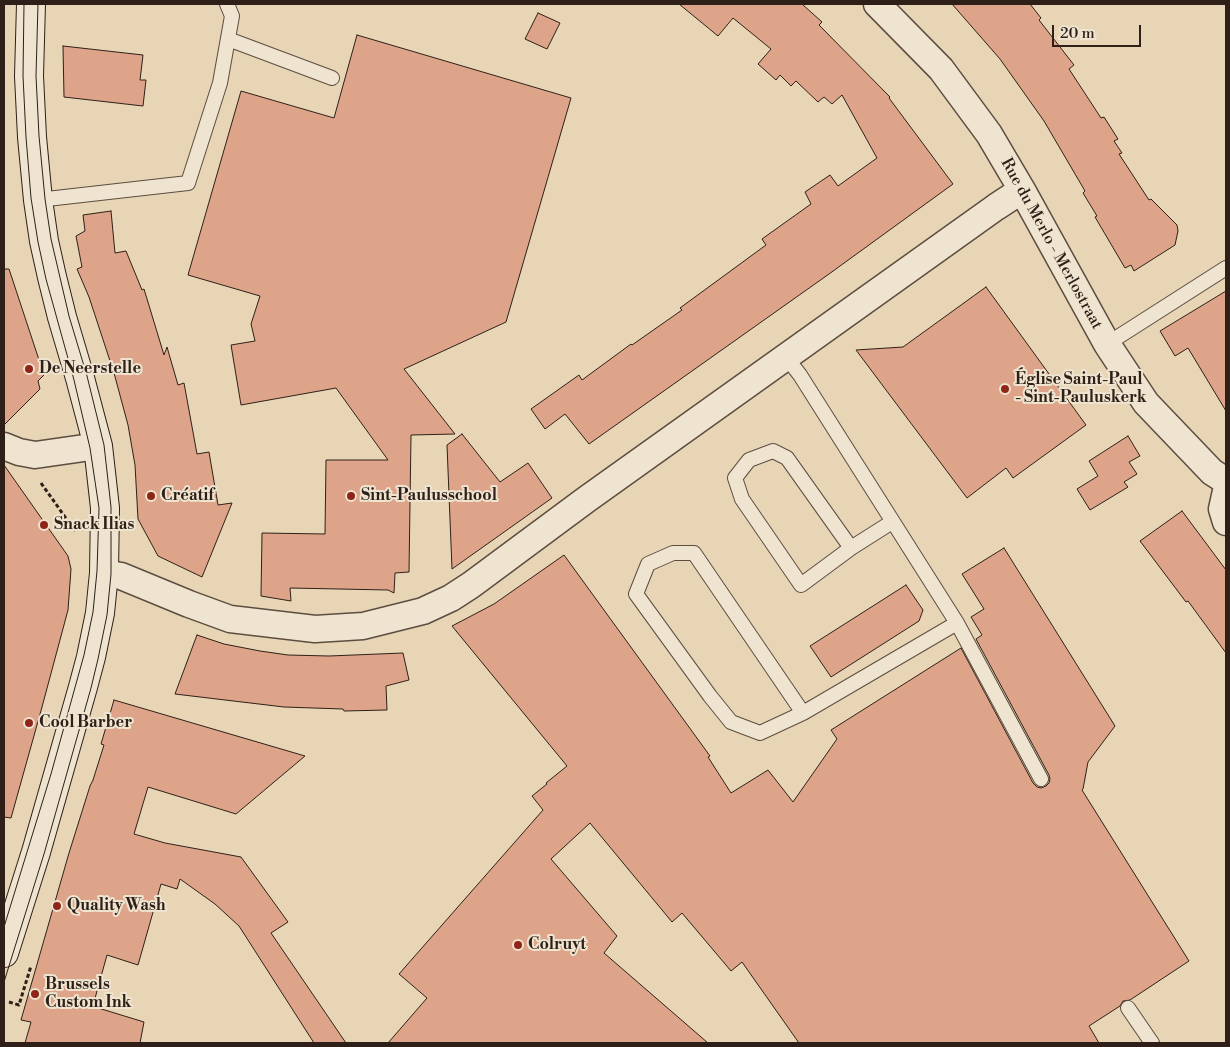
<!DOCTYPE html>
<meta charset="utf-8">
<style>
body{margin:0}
#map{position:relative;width:1230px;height:1047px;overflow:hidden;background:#e7d5b6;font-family:"Libre Bodoni",serif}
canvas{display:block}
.frame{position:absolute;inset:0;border:5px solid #2e2018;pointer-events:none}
.scale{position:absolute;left:1052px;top:25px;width:89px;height:22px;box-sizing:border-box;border:2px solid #2e2018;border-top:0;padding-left:6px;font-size:15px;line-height:18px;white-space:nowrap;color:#2e2018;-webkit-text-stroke:4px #efe4d0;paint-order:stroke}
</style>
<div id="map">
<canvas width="1230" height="1047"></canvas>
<div class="frame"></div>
<div class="scale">20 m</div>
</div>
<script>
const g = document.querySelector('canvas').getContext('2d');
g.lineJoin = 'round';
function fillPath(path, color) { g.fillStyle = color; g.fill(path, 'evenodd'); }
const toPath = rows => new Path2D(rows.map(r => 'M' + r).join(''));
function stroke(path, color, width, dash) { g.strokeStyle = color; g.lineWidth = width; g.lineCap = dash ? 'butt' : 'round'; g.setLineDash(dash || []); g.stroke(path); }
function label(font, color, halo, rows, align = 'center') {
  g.font = font + ' "Libre Bodoni",serif'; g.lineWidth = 4; g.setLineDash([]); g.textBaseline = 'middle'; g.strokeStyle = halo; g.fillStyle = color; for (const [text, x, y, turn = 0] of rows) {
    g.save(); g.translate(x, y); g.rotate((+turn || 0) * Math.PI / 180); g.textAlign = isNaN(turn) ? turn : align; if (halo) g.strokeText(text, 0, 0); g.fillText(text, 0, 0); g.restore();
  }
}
const building = toPath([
 [679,4,802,4,822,22,819,25,890,97,889,98,953,184,829,274,589,444,565,414,545,429,531,409,579,375,582,380,631,344,632,345,682,310,680,308,766,245,762,239,811,204,805,192,830,175,838,186,877,158,842,95,832,104,824,97,818,102,796,81,791,86,780,75,776,80,758,64,771,49,733,18,718,36,679,4],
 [952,4,1030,4,1041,18,1039,20,1074,65,1069,69,1101,118,1104,117,1118,139,1114,141,1122,153,1119,154,1149,200,1151,199,1177,225,1178,231,1175,245,1134,271,1131,265,1125,268,1095,217,1097,216,1083,193,1085,191,1044,121,1000,59,952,4],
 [538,13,560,23,547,49,525,39,538,13],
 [357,35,571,98,506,322,404,369,455,434,411,435,409,572,395,573,394,593,388,590,290,588,291,601,261,596,262,533,325,534,326,460,388,460,336,388,241,405,231,345,255,341,251,324,260,296,188,275,241,91,334,118,357,35],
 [63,46,143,55,140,80,146,80,143,106,64,97,63,46],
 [111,211,115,253,126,251,142,290,144,289,164,355,167,347,178,385,184,383,197,454,209,452,218,505,232,503,202,577,158,556,138,519,135,465,128,425,114,373,89,297,77,269,82,267,76,236,85,231,83,215,111,211],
 [4,269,9,269,44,375,38,381,40,389,4,425,4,269],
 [986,287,1086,425,1013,478,1006,468,967,498,856,350,903,347,986,287],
 [1226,291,1226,411,1188,348,1175,356,1160,331,1226,291],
 [462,434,500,482,528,463,552,498,452,569,447,445,462,434],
 [1128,436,1140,456,1129,462,1137,474,1124,482,1128,487,1090,510,1077,489,1098,476,1089,461,1128,436],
 [4,465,68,556,71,569,68,610,42,707,11,818,4,817,4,465],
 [1182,511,1226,570,1226,653,1188,601,1186,602,1140,541,1182,511],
 [1004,548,1115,726,1088,762,1083,789,1082,790,1189,961,1130,1000,1123,1001,1120,1006,1089,1026,1099,1043,799,1043,742,962,731,971,682,913,672,922,590,823,551,859,617,936,604,953,708,1043,388,1043,427,998,399,974,543,810,532,796,547,784,546,783,567,766,452,626,494,604,564,555,710,756,708,757,731,793,768,770,793,802,837,739,831,730,961,648,1033,783,1037,787,1041,788,1046,786,1049,783,1050,779,1049,775,976,639,982,635,971,617,984,609,962,574,1004,548],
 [906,585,923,610,919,621,831,677,810,646,906,585],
 [197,635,224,644,260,651,288,655,329,656,403,653,409,680,386,686,387,710,344,711,343,709,284,707,175,694,197,635],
 [114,700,305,756,236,814,148,787,134,834,165,843,241,857,288,922,271,933,346,1043,314,1043,239,926,215,904,180,879,177,889,161,884,138,965,107,955,94,1002,96,1002,95,1007,144,1022,140,1043,25,1043,31,1022,21,1020,69,853,90,786,93,780,104,745,101,744,114,700]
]);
fillPath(building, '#dda489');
stroke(building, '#2e2018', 1);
const lane = toPath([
 [228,39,332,78],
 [38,200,188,183,220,83,232,16,227,4],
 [1107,344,1226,268],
 [786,357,800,375,957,623,803,713,694,553,673,553,648,564,636,594,710,696,731,722,760,733,803,713],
 [851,548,787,458,773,451,749,460,735,478,742,499,801,585,851,548,892,522],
 [957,623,1041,779],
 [1128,1008,1152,1043]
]);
const street = toPath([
 [877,4,941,69,989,134,1022,190,1107,344,1146,403,1212,472,1226,481],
 [4,446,19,452,35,455,98,446],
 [1226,491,1222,509,1226,522],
 [104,573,121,576,189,604,230,619,315,629,363,626,423,611,451,598,471,585,587,499,996,207,1022,190]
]);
const secondary = toPath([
 [4,953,36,852,83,687,91,657,100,613,104,573,105,508,98,446,80,378,62,317,52,277,44,241,38,200,32,137,29,76,31,4]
]);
stroke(lane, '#5c4d40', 16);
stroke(street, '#5c4d40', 29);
stroke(secondary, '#2e2018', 30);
stroke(toPath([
 [41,483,75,531],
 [9,1002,19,1005,31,966]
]), '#2e2018', 3, [4, 2.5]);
stroke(lane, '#efe4d0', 14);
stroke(street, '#efe4d0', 26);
stroke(secondary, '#efe4d0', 28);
stroke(toPath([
 [4,927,51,774,84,655,93,612,97,571,99,508,90,448,74,380,46,279,38,242,31,198,26,137,23,76,24,4],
 [4,982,44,854,91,688,98,659,107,615,111,574,111,507,104,445,87,376,69,316,51,239,45,199,39,136,36,76,38,4]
]), '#2e2018', 1);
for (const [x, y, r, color] of [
 [29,369,5,"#8f2418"],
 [1005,389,5,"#8f2418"],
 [151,496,5,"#8f2418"],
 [351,496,5,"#8f2418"],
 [44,525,5,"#8f2418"],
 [29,723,5,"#8f2418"],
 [57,906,5,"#8f2418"],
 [518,945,5,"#8f2418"],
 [35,994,5,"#8f2418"]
]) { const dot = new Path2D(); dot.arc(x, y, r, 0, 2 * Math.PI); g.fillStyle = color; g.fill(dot); stroke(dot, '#efe4d0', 2); }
label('16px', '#2e2018', '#efe4d0', [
 ["Rue du Merlo - Merlostraat",1051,244,61]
]);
label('bold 16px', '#2e2018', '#efe4d0', [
 ["De Neerstelle",39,369],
 ["Église Saint-Paul",1015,380],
 ["- Sint-Pauluskerk",1015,398],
 ["Créatif",161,496],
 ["Sint-Paulusschool",361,496],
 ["Snack Ilias",54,525],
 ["Cool Barber",39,723],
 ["Quality Wash",67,906],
 ["Colruyt",528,945],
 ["Brussels",45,985],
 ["Custom Ink",45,1003]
], 'left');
</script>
